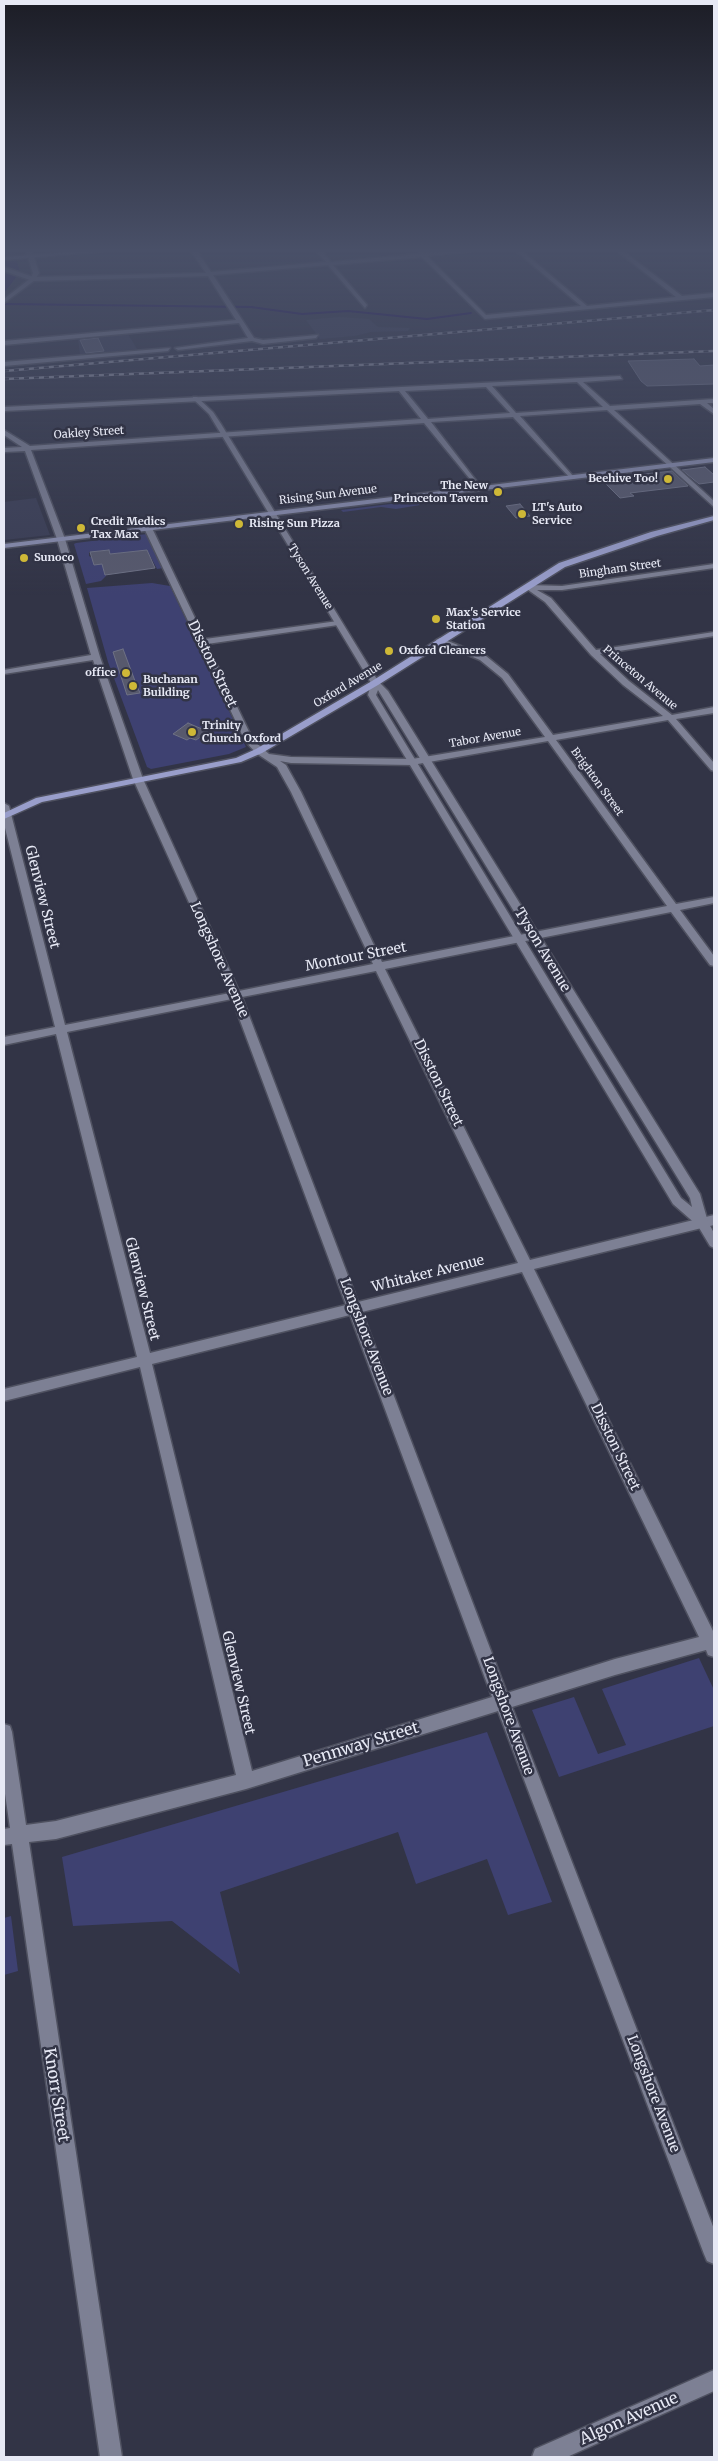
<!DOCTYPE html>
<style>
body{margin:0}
#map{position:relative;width:718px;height:2461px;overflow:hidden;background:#323446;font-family:Merriweather,serif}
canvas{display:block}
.frame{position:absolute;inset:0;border:5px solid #e7e9f5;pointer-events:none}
</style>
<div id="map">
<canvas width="718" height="2461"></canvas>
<div class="frame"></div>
</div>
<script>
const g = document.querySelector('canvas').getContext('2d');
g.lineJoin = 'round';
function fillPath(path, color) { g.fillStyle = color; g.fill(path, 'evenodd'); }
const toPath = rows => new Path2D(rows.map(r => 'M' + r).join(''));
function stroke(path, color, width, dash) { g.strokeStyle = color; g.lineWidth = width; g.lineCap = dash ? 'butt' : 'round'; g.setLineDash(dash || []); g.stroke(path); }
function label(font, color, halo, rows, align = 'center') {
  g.font = font + ' Merriweather,serif'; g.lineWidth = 5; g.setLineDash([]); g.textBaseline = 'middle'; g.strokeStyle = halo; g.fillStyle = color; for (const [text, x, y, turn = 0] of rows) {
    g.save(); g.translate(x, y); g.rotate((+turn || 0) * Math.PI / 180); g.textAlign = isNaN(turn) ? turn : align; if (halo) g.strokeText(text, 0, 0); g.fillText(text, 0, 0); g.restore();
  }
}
fillPath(toPath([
 [339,317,369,319,378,327,410,328,408,331,371,332,355,336,320,339,306,320],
 [128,334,137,349,80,355,78,339],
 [36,498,50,535,4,540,4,502]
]), '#3a3d54');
fillPath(toPath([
 [416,501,420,505,396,509,381,507,343,512,341,510],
 [147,534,163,568,157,569,147,550,110,554,109,550,89,552,89,556,102,564,106,576,101,581,86,584,74,544,76,543],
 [152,583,170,586,246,747,229,754,151,769,147,767,108,662,87,588],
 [699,1658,714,1690,714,1726,559,1777,532,1710,574,1697,598,1754,626,1745,602,1689],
 [487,1732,552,1902,508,1915,487,1859,416,1884,398,1832,220,1892,240,1974,172,1921,73,1926,62,1857],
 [11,1916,18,1971,4,1975,4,1918]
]), '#3e4171');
fillPath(toPath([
 [4,251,14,251,20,272,4,293,4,280,7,270]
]), '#180657');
stroke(toPath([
 [4,304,251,307,302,314,348,311,427,319,471,313]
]), '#180657', 2);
const building = toPath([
 [98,338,104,351,86,353,80,340,98,338],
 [694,359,700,366,714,365,714,384,647,386,641,381,628,361,694,359],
 [705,467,714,475,714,482,699,484,682,470,705,467],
 [672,471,688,486,630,493,634,496,620,498,601,479,672,471],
 [520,504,530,516,516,518,506,506,520,504],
 [109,550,110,554,147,550,155,568,105,575,102,564,94,565,90,552,109,550],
 [123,649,135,681,140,693,127,695,113,652,123,649],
 [188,723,202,729,208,732,196,740,190,738,187,740,173,734,188,723]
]);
fillPath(building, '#57596d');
stroke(building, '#6e7185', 1);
const minor = toPath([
 [191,251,197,251,211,272,326,262,316,251,322,251,331,262,419,254,418,251,424,253,473,251,427,256,486,315,581,306,516,251,522,251,587,306,676,297,617,251,623,251,682,296,714,293,714,297,485,319,422,257,333,265,367,305,365,308,328,265,213,275,254,338,263,340,318,335,316,338,263,344,252,341,178,350,175,348,248,338,239,323,4,345,4,341,236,320,208,276,33,281,4,271,4,267,33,277,206,273,191,251],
 [170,348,168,351,4,366,4,362,170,348],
 [620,376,622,379,583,382,610,406,714,399,714,403,707,403,714,409,714,414,700,404,614,410,714,501,714,507,607,410,520,416,573,476,574,477,571,479,513,417,431,422,481,487,481,489,479,490,424,423,31,450,65,539,100,657,143,779,239,991,373,964,291,792,277,767,256,753,245,741,144,528,145,526,152,528,205,639,338,621,342,623,338,625,207,644,253,740,269,754,291,757,412,759,545,737,502,678,480,660,437,642,436,640,440,638,486,656,508,674,553,735,663,716,623,685,591,655,545,602,524,587,528,585,562,586,714,564,714,568,562,590,537,590,551,598,596,650,714,632,714,636,600,654,629,681,672,715,714,707,714,713,676,719,714,763,714,771,711,770,668,720,556,740,676,904,714,897,714,903,680,910,714,956,714,966,710,965,671,912,385,969,530,1260,714,1215,714,1225,534,1269,714,1633,714,1657,708,1655,706,1650,615,1675,512,1707,714,2229,714,2264,707,2261,704,2254,498,1711,246,1789,56,1839,29,1842,122,2457,100,2457,12,1844,4,1845,4,1829,10,1828,4,1787,4,1724,10,1726,12,1732,26,1825,56,1821,236,1775,140,1367,4,1401,4,1389,137,1357,56,1034,4,1045,4,1037,55,1027,4,824,4,803,9,806,65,1025,230,993,133,779,93,660,4,674,4,670,91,655,57,539,25,451,4,452,4,448,22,447,4,435,4,430,30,446,421,419,399,391,4,411,4,407,620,376],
 [577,382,603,407,516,413,492,386,577,382],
 [486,387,510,413,428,419,405,391,486,387],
 [548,741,667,906,382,962,301,792,286,765,280,761,291,763,412,765,548,741],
 [376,971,518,1263,358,1302,242,997,376,971],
 [232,999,346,1305,150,1353,67,1032,232,999],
 [522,1272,699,1637,615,1659,507,1693,362,1312,522,1272],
 [350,1315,492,1697,252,1771,152,1364,350,1315]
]);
const tertiary = toPath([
 [26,251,32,251,39,273,35,280,4,303,4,299,31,278,33,273,26,251],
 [193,397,197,397,213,412,221,424,378,681,388,691,700,1194,708,1222,714,1233,714,1248,710,1246,698,1226,673,1204,368,695,371,683,215,424,209,414,193,399,193,397],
 [378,690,690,1198,692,1207,681,1198,376,695,378,690],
 [714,2370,714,2391,567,2457,532,2457,535,2449,714,2370]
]);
const secondary = toPath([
 [84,251,106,251,4,260,4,257,84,251],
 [714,458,714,462,4,548,4,544,714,458]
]);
const primary = toPath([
 [714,516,714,520,657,536,565,567,378,685,262,753,241,762,42,802,4,819,4,813,36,798,236,758,256,749,372,681,559,563,651,532,714,516]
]);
stroke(minor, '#4f5160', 3);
stroke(tertiary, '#4f5160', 3);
stroke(secondary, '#4f5160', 3);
stroke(primary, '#4f5160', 3);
fillPath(minor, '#7d8094');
fillPath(tertiary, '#7d8094');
fillPath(secondary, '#8b8fb0');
fillPath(primary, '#999ecb');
const rail = toPath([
 [4,371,714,310],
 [4,379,714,351]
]);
stroke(rail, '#9193a2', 2.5);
stroke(rail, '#323446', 2, [5]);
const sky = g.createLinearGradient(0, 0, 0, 596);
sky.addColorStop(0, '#1c1d26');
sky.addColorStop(0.42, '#495068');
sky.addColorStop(1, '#49506800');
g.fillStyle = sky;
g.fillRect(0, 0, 718, 596);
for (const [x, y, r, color] of [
 [668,479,5,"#ceb837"],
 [498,492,5,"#ceb837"],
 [522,514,5,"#ceb837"],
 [239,524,5,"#ceb837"],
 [81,528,5,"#ceb837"],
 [24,558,5,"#ceb837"],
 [436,619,5,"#ceb837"],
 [389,651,5,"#ceb837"],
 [126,673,5,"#ceb837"],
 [133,686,5,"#ceb837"],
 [192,732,5,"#ceb837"]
]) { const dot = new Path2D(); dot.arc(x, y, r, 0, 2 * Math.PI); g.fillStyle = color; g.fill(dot); stroke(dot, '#323446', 2); }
label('11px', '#e7e9f5', '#323446', [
 ["Oakley Street",89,433,-4],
 ["Rising Sun Avenue",328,495,-7],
 ["Bingham Street",620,569,-8],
 ["Tyson Avenue",310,577,58],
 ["Princeton Avenue",640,678,40],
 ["Oxford Avenue",348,685,-31],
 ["Tabor Avenue",485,738,-10],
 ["Brighton Street",597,782,54]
]);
label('bold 11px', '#e7e9f5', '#323446', [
 ["Beehive Too!",658,479,"right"],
 ["The New",488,486,"right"],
 ["Princeton Tavern",488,499,"right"],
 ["LT's Auto",532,508],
 ["Service",532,521],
 ["Credit Medics",91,522],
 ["Tax Max",91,535],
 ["Rising Sun Pizza",249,524],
 ["Sunoco",34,558],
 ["Max's Service",446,613],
 ["Station",446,626],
 ["Oxford Cleaners",399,651],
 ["office",116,673,"right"],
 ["Buchanan",143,680],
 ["Building",143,693],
 ["Trinity",202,726],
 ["Church Oxford",202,739]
], 'left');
label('14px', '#e7e9f5', '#323446', [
 ["Disston Street",212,664,64],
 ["Glenview Street",42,897,76],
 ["Tyson Avenue",542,950,59],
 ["Montour Street",356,957,-11],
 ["Longshore Avenue",219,960,66],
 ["Disston Street",438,1083,64],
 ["Whitaker Avenue",428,1274,-14],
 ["Glenview Street",142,1289,76],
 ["Longshore Avenue",366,1337,69],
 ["Disston Street",615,1447,64],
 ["Glenview Street",238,1683,77],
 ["Longshore Avenue",508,1716,70],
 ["Longshore Avenue",653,2094,69]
]);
label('16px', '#e7e9f5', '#323446', [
 ["Pennway Street",361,1745,-17],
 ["Knorr Street",56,2095,81],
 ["Algon Avenue",629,2419,-24]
]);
</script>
